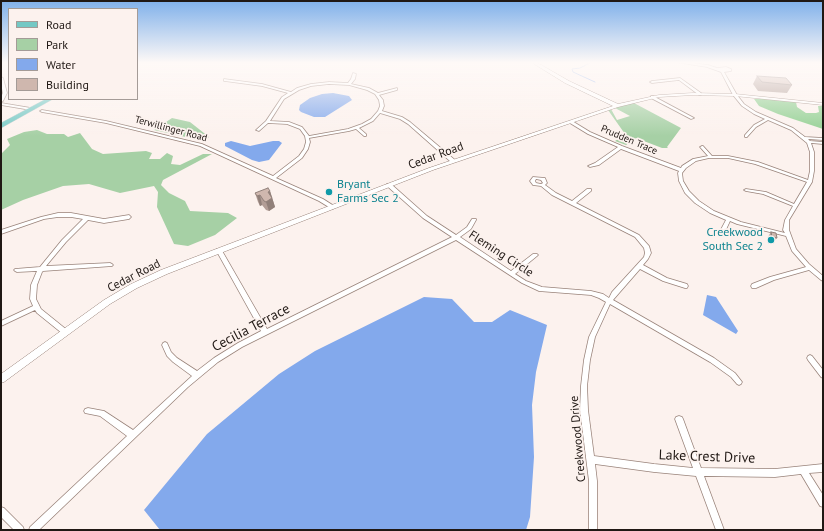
<!DOCTYPE html>
<style>
body{margin:0}
#map{position:relative;width:824px;height:531px;overflow:hidden;background:#fcf2ee;font-family:"PT Sans",sans-serif}
canvas{display:block}
.frame{position:absolute;inset:0;border:2px solid #201814;pointer-events:none}
.legend{position:absolute;left:8px;top:8px;width:130px;height:92px;box-sizing:border-box;background:#fcf2ee;border:1px solid #a49b97;margin:0;padding:5px 7px;list-style:none;font-size:12px;color:#201814}
.legend li{display:flex;align-items:center;gap:8px;height:20px}
.legend b{width:20px;border:1px solid #a49b97}
</style>
<div id="map">
<canvas width="824" height="531"></canvas>
<div class="frame"></div>
<ul class="legend">
<li><b style="height:5px;background:#74c8c4"></b>Road</li>
<li><b style="height:11px;background:#a6d0a5"></b>Park</li>
<li><b style="height:11px;background:#83a9ec"></b>Water</li>
<li><b style="height:11px;background:#cfb7ae"></b>Building</li>
</ul>
</div>
<script>
const g = document.querySelector('canvas').getContext('2d');
g.lineJoin = 'round';
function fillPath(path, color) { g.fillStyle = color; g.fill(path, 'evenodd'); }
const toPath = rows => new Path2D(rows.map(r => 'M' + r).join(''));
function stroke(path, color, width, dash) { g.strokeStyle = color; g.lineWidth = width; g.lineCap = dash ? 'butt' : 'round'; g.setLineDash(dash || []); g.stroke(path); }
function label(font, color, halo, rows, align = 'center') {
  g.font = font + ' "PT Sans",sans-serif'; g.lineWidth = 3.5; g.setLineDash([]); g.textBaseline = 'middle'; g.strokeStyle = halo; g.fillStyle = color; for (const [text, x, y, turn = 0] of rows) {
    g.save(); g.translate(x, y); g.rotate((+turn || 0) * Math.PI / 180); g.textAlign = isNaN(turn) ? turn : align; if (halo) g.strokeText(text, 0, 0); g.fillText(text, 0, 0); g.restore();
  }
}
fillPath(toPath([
 [630,103,634,103,681,128,667,147,668,148,662,148,636,138,626,145,615,141,625,134,608,110,611,109,617,120,630,116,615,108],
 [172,118,190,122,209,137,204,141,154,130],
 [37,130,47,134,64,134,68,137,80,133,92,149,103,154,146,151,152,153,149,159,160,159,167,153,173,156,171,164,180,165,203,154,212,154,163,180,161,185,169,193,185,201,190,211,228,213,237,218,215,235,188,246,174,244,157,207,158,192,154,186,120,193,89,184,63,186,23,200,1,210,1,154,10,145,7,139,24,132]
]), '#a6d0a5');
fillPath(toPath([
 [769,98,796,102,797,107,806,113,816,113,819,112,818,106,823,106,823,129,778,114,759,106,754,99]
]), '#91cf91');
fillPath(toPath([
 [333,93,349,96,352,100,325,117,314,117,301,112,299,110,300,105,310,98,322,94],
 [231,141,250,146,273,141,279,141,282,143,269,160,259,162,252,160,225,146,225,143],
 [707,295,716,297,738,331,736,334,703,315],
 [424,297,452,299,474,322,492,322,510,310,547,325,536,372,532,405,534,457,530,517,526,530,160,530,144,510,207,434,279,374,315,351]
]), '#83a9ec');
stroke(toPath([
 [592,62,580,68,572,69,573,72,595,82]
]), '#83a9ec', 1);
const minor = toPath([
 [676,62,685,62,708,65,717,68,726,67,731,69,731,71,724,72,737,95,744,104,756,112,793,128,805,137,823,138,823,140,808,139,810,141,823,142,823,144,811,143,814,152,814,171,812,182,789,220,789,230,796,249,809,264,823,276,823,281,821,280,809,270,774,280,756,288,752,288,751,286,752,284,770,277,806,267,792,251,786,236,737,224,730,221,723,236,719,236,718,235,726,220,710,213,695,203,685,193,679,181,678,173,679,171,621,149,599,165,590,167,588,166,595,163,618,147,588,134,570,123,570,121,572,121,590,132,622,146,681,168,682,166,693,159,708,156,700,147,702,146,703,146,712,156,728,156,758,162,808,180,810,171,810,152,807,143,791,130,768,120,756,127,747,137,745,137,745,135,754,125,765,119,754,114,742,106,733,95,721,72,707,67,676,62],
 [709,158,728,158,755,164,807,182,794,204,766,192,746,189,744,190,746,191,763,194,793,206,785,220,783,230,785,233,741,222,714,211,699,201,689,191,683,181,682,173,686,168,696,161,709,158],
 [353,73,356,74,355,79,351,84,369,88,378,93,397,88,397,90,379,95,383,100,384,106,382,111,402,117,410,122,455,160,455,162,451,162,408,124,400,119,380,113,373,121,359,128,366,134,366,136,364,136,356,129,349,131,309,138,310,142,308,149,302,158,276,178,323,199,334,206,334,208,332,209,319,201,200,146,106,123,42,112,40,111,42,110,106,121,202,144,273,176,299,156,304,149,306,142,305,136,300,129,287,124,268,123,259,131,256,130,266,121,282,97,288,93,262,86,225,81,224,81,224,79,262,84,291,92,297,88,311,84,329,82,348,83,351,79,353,73],
 [329,84,349,85,367,90,375,94,379,100,380,106,378,111,371,119,362,124,348,129,309,136,302,127,289,122,270,121,284,99,299,90,311,86,329,84],
 [1,77,3,78,7,93,3,101,1,102,1,97,3,93,1,84,1,77],
 [680,78,701,93,701,95,699,95,679,80,652,83,650,82,652,81,680,78],
 [651,96,653,96,694,118,691,119,651,98,651,96],
 [1,103,31,108,33,109,31,110,1,105,1,103],
 [533,177,545,178,547,183,545,185,556,193,572,201,587,189,591,189,591,191,576,203,639,235,649,246,651,253,648,259,643,265,667,278,687,284,688,286,687,288,685,288,663,281,640,269,613,300,714,358,735,373,742,382,741,384,739,385,737,384,731,377,710,362,610,304,595,337,590,360,587,386,588,410,594,456,654,464,693,468,675,419,676,417,679,416,682,417,683,419,701,468,775,469,823,464,823,472,809,473,823,495,823,507,820,506,801,474,775,477,704,476,724,530,716,530,696,476,654,472,595,464,597,481,597,530,589,530,589,481,580,410,581,386,584,360,589,337,606,302,599,298,591,295,539,291,522,283,456,240,242,347,218,362,188,387,39,530,29,530,30,527,127,436,100,416,85,413,84,411,85,409,88,408,104,411,133,430,192,376,173,362,167,356,162,345,163,343,165,342,167,343,171,352,177,358,197,371,214,358,238,343,261,331,216,250,217,249,221,249,267,329,452,237,423,218,387,186,387,184,391,184,427,216,456,235,467,227,472,219,476,219,476,220,471,229,460,237,511,271,533,254,537,254,538,255,537,256,515,274,526,281,542,287,591,291,603,294,609,298,612,292,644,257,645,253,644,248,635,237,552,195,541,186,533,185,530,181,533,177],
 [536,179,541,180,543,183,541,184,536,183,535,181,536,179],
 [58,213,71,213,104,219,129,215,131,217,129,219,104,223,88,220,66,242,46,266,110,263,112,264,113,265,112,266,43,271,42,272,37,285,36,299,41,309,67,330,68,332,67,334,65,335,63,334,37,313,35,310,1,326,1,321,33,306,30,299,31,285,37,271,17,272,15,271,14,270,15,269,40,267,62,240,83,219,71,217,58,217,44,219,1,234,1,230,41,217,58,213],
 [810,355,812,356,823,370,823,378,821,377,808,360,807,358,808,356,810,355],
 [1,507,4,508,23,527,24,530,14,530,1,517,1,507]
]);
const tertiary = toPath([
 [531,62,536,62,569,81,618,104,659,95,693,93,735,94,823,103,823,105,735,96,693,95,659,97,618,107,433,170,167,274,137,288,110,304,4,382,1,383,1,374,104,300,131,284,161,270,429,168,613,106,565,83,531,62]
]);
const primary = toPath([
 [46,99,53,99,1,128,1,123,46,99]
]);
stroke(minor, '#99837a', 1.5);
stroke(tertiary, '#99837a', 1);
stroke(primary, '#d2d1d0', 1);
fillPath(minor, '#fff');
fillPath(tertiary, '#fff');
fillPath(primary, '#74c8c4');
fillPath(toPath([
 [757,76,792,85,787,93,758,91,753,84],
 [270,191,275,207,269,211,266,210,262,205,260,206,258,202,255,193],
 [771,232,777,238,773,242,768,241,768,237]
]), '#b29d96');
fillPath(toPath([
 [270,191,275,207,269,211,266,202,268,192],
 [260,195,262,205,260,206,257,196]
]), '#91807a');
const building = toPath([
 [757,76,786,78,792,85,762,82,757,76],
 [268,188,270,191,268,192,272,198,266,202,264,201,260,195,257,196,255,193,268,188],
 [771,232,776,233,777,238,772,237,771,232]
]);
fillPath(building, '#cfb7ae');
stroke(building, '#91807a', 1);
const sky = g.createLinearGradient(0, 0, 0, 136);
sky.addColorStop(0, '#7fb0ea');
sky.addColorStop(0.46, '#fef9f7');
sky.addColorStop(1, '#fef9f700');
g.fillStyle = sky;
g.fillRect(0, 0, 824, 136);
for (const [x, y, r, color] of [
 [329,192,4,"#0f9aa8"],
 [771,240,4,"#0f9aa8"]
]) { const dot = new Path2D(); dot.arc(x, y, r, 0, 2 * Math.PI); g.fillStyle = color; g.fill(dot); stroke(dot, '#fcf2ee', 1.5); }
label('10px', '#201814', '#fcf2ee', [
 ["Terwillinger Road",171,129,15],
 ["Prudden Trace",629,140,23]
]);
label('12px', '#201814', '#fcf2ee', [
 ["Cedar Road",436,156,-20],
 ["Fleming Circle",501,254,33],
 ["Cedar Road",134,276,-27],
 ["Creekwood Drive",578,439,-95]
]);
label('12px', '#0d838f', '#fcf2ee', [
 ["Bryant",337,185],
 ["Farms Sec 2",337,199],
 ["Creekwood",763,233,"right"],
 ["South Sec 2",763,247,"right"]
], 'left');
label('14px', '#201814', '#fcf2ee', [
 ["Cecilia Terrace",251,328,-28],
 ["Lake Crest Drive",707,457,2]
]);
</script>
